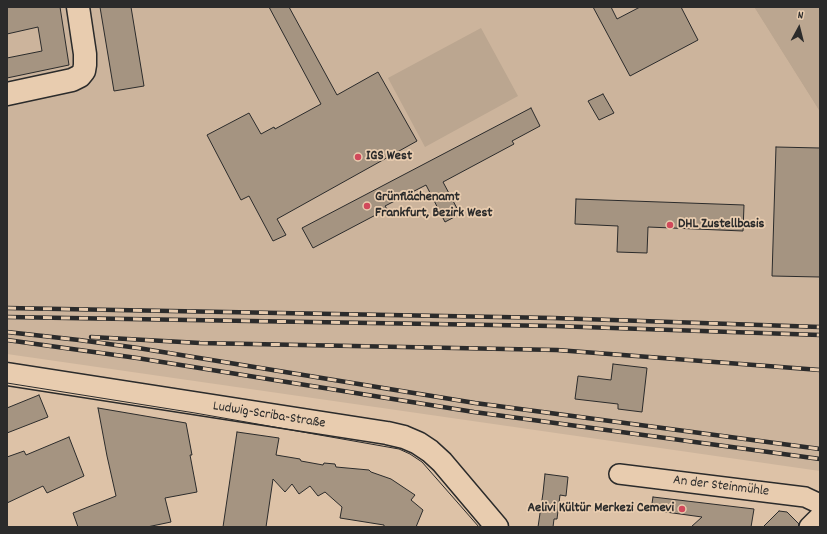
<!DOCTYPE html>
<meta charset="utf-8">
<style>
body{margin:0}
#map{position:relative;width:827px;height:534px;overflow:hidden;background:#ddc2a7;font-family:Dekko,sans-serif}
canvas{display:block}
.frame{position:absolute;inset:0;border:8px solid #2b2b2b;pointer-events:none}
.north{position:absolute;left:779px;top:8px;width:40px;height:40px;-webkit-text-stroke:3px #e8ccaf;paint-order:stroke;rotate:7deg;font-size:11px;font-weight:700;line-height:16px;text-align:center;color:#2b2b2b}
.north::after{content:'';display:block;margin:auto;width:14px;height:18px;background:#2b2b2b;clip-path:polygon(50% 0,100% 100%,50% 72%,0 100%)}
</style>
<div id="map">
<canvas width="827" height="534"></canvas>
<div class="frame"></div>
<div class="north">N</div>
</div>
<script>
const g = document.querySelector('canvas').getContext('2d');
g.lineJoin = 'round';
function fillPath(path, color) { g.fillStyle = color; g.fill(path, 'evenodd'); }
const toPath = rows => new Path2D(rows.map(r => 'M' + r).join(''));
function stroke(path, color, width, dash) { g.strokeStyle = color; g.lineWidth = width; g.lineCap = dash ? 'butt' : 'round'; g.setLineDash(dash || []); g.stroke(path); }
function label(font, color, halo, rows, align = 'center') {
  g.font = font + ' Dekko,sans-serif'; g.lineWidth = 3.5; g.setLineDash([]); g.textBaseline = 'middle'; g.strokeStyle = halo; g.fillStyle = color; for (const [text, x, y, turn = 0] of rows) {
    g.save(); g.translate(x, y); g.rotate((+turn || 0) * Math.PI / 180); g.textAlign = isNaN(turn) ? turn : align; if (halo) g.strokeText(text, 0, 0); g.fillText(text, 0, 0); g.restore();
  }
}
fillPath(toPath([
 [7,7,754,7,820,112,820,471,7,354]
]), '#ccb49c');
fillPath(toPath([
 [754,7,820,7,820,112],
 [481,28,518,96,425,147,388,78]
]), '#bba690');
const building = toPath([
 [7,7,60,7,69,65,7,78,7,58,42,51,38,27,7,34,7,7],
 [100,7,131,7,144,86,114,91,100,7],
 [269,7,289,7,337,95,378,72,417,141,277,219,286,235,273,241,249,196,241,200,207,135,249,113,261,134,274,127,275,129,321,104,269,7],
 [593,7,611,7,617,19,640,7,681,7,698,40,630,76,593,7],
 [603,94,614,113,599,120,588,101,603,94],
 [531,108,540,126,512,141,514,144,443,182,460,214,445,222,426,185,385,206,387,209,313,248,302,228,531,108],
 [776,147,820,148,820,277,772,276,776,147],
 [576,199,744,205,743,231,648,227,647,253,617,252,618,226,575,224,576,199],
 [613,364,647,368,642,412,618,409,618,404,575,399,578,376,611,380,613,364],
 [39,395,48,417,7,433,7,408,39,395],
 [98,408,186,423,192,455,190,455,197,492,165,498,171,522,147,527,78,527,73,513,116,496,107,456,98,408],
 [237,432,279,438,276,455,300,459,301,461,323,465,324,463,335,464,336,467,369,470,371,472,391,479,415,495,411,500,423,510,416,527,384,527,384,525,340,518,342,507,325,492,318,496,310,486,299,494,292,484,285,492,273,479,266,527,223,527,237,432],
 [69,437,84,476,47,493,43,486,7,503,7,457,24,451,26,455,69,437],
 [545,474,568,477,566,496,560,495,557,519,554,519,553,527,538,527,543,493,545,474],
 [653,497,754,509,751,527,691,527,702,517,651,510,653,497],
 [779,511,787,512,799,524,798,527,763,527,779,511]
]);
fillPath(building, '#a59481');
stroke(building, '#2b2b2b', 1);
const minor = toPath([
 [619,474,805,497,820,504],
 [809,527,820,516]
]);
const major = toPath([
 [7,94,72,80,80,76,84,71,85,65,85,54,78,7],
 [7,374,387,433,404,437,418,443,430,451,442,462,497,527]
]);
stroke(minor, '#2b2b2b', 22);
stroke(major, '#2b2b2b', 25);
stroke(minor, '#e8ccaf', 19);
stroke(major, '#e8ccaf', 22);
stroke(toPath([
 [7,383,195,413,399,449,410,454,422,462,479,527]
]), '#2b2b2b', 1);
const rail = toPath([
 [7,308,553,318,820,327],
 [7,317,554,326,820,335],
 [7,332,79,340,138,348,475,403,820,449],
 [91,337,200,343,557,350,820,370],
 [7,340,137,358,474,412,820,459]
]);
stroke(rail, '#2b2b2b', 4.5);
stroke(rail, '#e8ccaf', 3, [9]);
for (const [x, y, r, color] of [
 [358,157,4,"#d1495b"],
 [367,206,4,"#d1495b"],
 [670,225,4,"#d1495b"],
 [682,509,4,"#d1495b"]
]) { const dot = new Path2D(); dot.arc(x, y, r, 0, 2 * Math.PI); g.fillStyle = color; g.fill(dot); stroke(dot, '#e8ccaf', 1.5); }
label('bold 14px', '#2b2b2b', '#e8ccaf', [
 ["IGS West",366,157],
 ["Grünflächenamt",375,198],
 ["Frankfurt, Bezirk West",375,214],
 ["DHL Zustellbasis",678,225],
 ["Aelivi Kültür Merkezi Cemevi",674,509,"right"]
], 'left');
label('14px', '#2b2b2b', '#e8ccaf', [
 ["Ludwig-Scriba-Straße",269,416,9],
 ["An der Steinmühle",721,487,7]
]);
</script>
